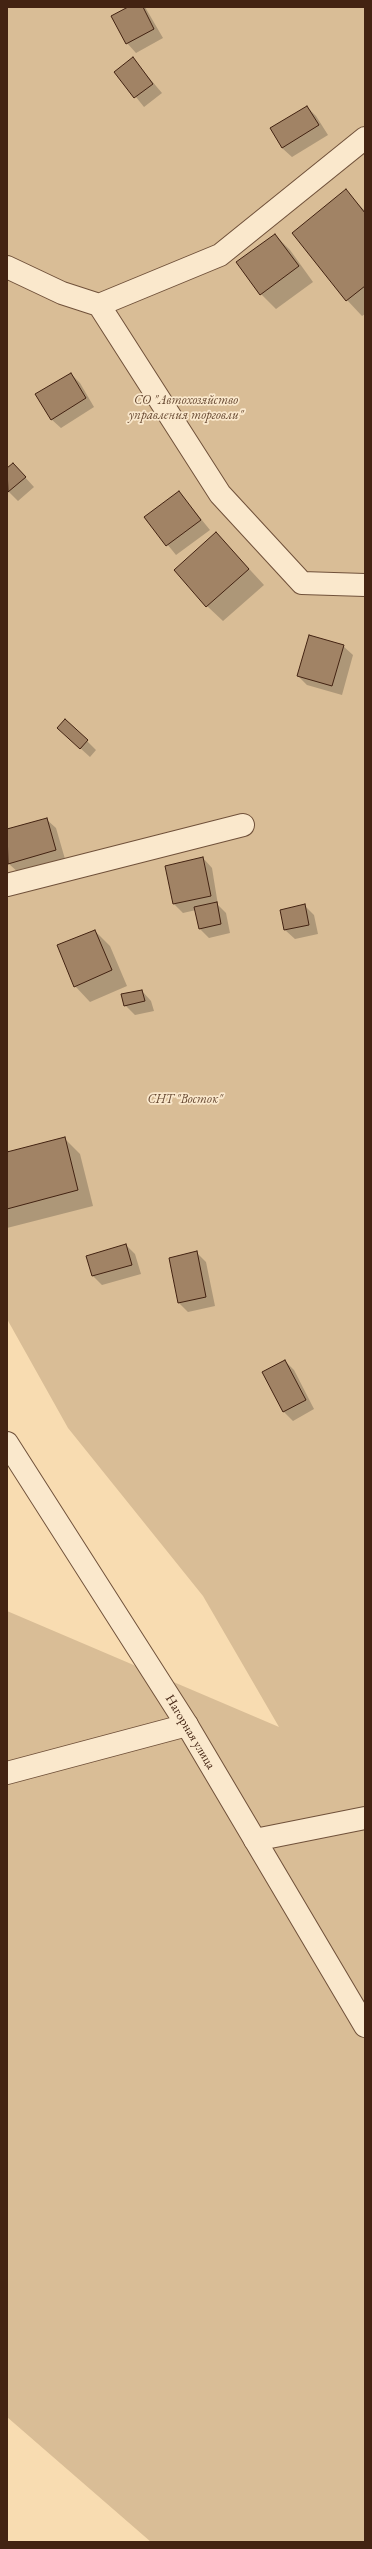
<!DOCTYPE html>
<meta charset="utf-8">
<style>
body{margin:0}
#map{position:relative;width:372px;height:2549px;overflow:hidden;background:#f8dcb1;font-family:"EB Garamond",serif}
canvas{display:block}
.frame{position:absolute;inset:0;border:8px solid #432312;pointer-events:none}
</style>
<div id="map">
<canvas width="372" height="2549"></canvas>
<div class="frame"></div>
</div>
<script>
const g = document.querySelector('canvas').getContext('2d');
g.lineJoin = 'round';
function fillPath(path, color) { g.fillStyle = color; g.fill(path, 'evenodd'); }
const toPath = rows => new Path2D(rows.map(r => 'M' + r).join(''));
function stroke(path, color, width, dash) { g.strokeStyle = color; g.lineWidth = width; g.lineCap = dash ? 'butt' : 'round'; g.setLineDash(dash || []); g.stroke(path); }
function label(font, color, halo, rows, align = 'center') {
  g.font = font + ' "EB Garamond",serif'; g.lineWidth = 3.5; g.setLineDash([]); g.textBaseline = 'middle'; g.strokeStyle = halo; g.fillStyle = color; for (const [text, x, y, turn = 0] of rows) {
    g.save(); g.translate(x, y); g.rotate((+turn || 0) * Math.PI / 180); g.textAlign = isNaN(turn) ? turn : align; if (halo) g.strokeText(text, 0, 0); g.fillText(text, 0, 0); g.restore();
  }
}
fillPath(toPath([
 [7,7,365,7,365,2542,151,2542,7,2417,7,1611,279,1727,203,1596,68,1428,7,1319]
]), '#d9bd96');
fillPath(toPath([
 [130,7,145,7,163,38,136,53,127,43],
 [133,59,162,93,144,107,116,72],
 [307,107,316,116,328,135,292,157,282,148],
 [346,191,365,211,365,314,362,316,347,300],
 [275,235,290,250,313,282,276,309,261,294],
 [71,374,80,383,94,407,61,428,51,419],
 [13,464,34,487,18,501,7,490,7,470],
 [179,492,210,530,176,555,146,518],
 [216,533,264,585,223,621,207,606],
 [343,646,353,655,342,695,307,685,298,676],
 [68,737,87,741,96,750,90,757],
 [46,819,56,828,65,859,19,873,9,864,7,856,7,830],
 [203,858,212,868,218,905,226,913,230,933,209,938,200,929,196,910,183,913,174,904],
 [304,905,314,915,318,934,295,939,285,930],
 [95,931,110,946,127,986,90,1002,75,986],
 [142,991,151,1001,154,1011,135,1015,125,1005],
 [64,1138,80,1154,93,1206,7,1228,7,1153],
 [126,1245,135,1254,141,1274,102,1285,93,1276,87,1256],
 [196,1252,206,1262,215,1306,188,1312,179,1303],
 [285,1361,294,1370,314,1409,293,1421,283,1411]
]), '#0003');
const building = toPath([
 [128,7,143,7,154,29,126,44,111,16,128,7],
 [133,57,153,84,134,98,114,72,133,57],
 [307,106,319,125,282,148,270,128,307,106],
 [346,189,365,213,365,286,346,301,292,233,346,189],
 [275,234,299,266,260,295,236,262,275,234],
 [71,373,86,398,51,420,35,394,71,373],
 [13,463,26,477,8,492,7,468,13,463],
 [179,491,201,520,166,546,144,517,179,491],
 [216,532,249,569,206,607,174,570,216,532],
 [309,635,344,645,332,686,297,676,309,635],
 [65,719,88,740,80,749,57,728,65,719],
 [47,818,56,850,8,864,7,829,47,818],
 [203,857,211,896,173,904,165,866,203,857],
 [217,902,221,924,199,929,194,907,217,902],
 [305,904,309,925,284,930,280,910,305,904],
 [95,930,112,970,74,987,57,945,95,930],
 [142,990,145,1001,124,1006,121,994,142,990],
 [65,1137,78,1190,7,1209,7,1152,65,1137],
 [126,1244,132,1265,92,1276,86,1256,126,1244],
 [197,1251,206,1297,178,1303,169,1258,197,1251],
 [285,1360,306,1400,283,1412,262,1372,285,1360]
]);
fillPath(building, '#a18365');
stroke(building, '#432312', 1);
const minor = toPath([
 [7,267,62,293,99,305,220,255,365,138],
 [99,305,220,494,302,583,365,585],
 [7,885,243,825],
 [7,1773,187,1725],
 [255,1840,365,1818]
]);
const tertiary = toPath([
 [7,1443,187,1725,365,2026]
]);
stroke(minor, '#70513a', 24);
stroke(tertiary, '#70513a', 24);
stroke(minor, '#fae8cc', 22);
stroke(tertiary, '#fae8cc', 22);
label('italic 13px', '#684a33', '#fae8cc', [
 ["СО \"Автохозяйство",186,400],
 ["управления торговли\"",186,415],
 ["СНТ \"Восток\"",185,1099]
]);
label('13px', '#432312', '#fae8cc', [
 ["Нагорная улица",190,1732,59]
]);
</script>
